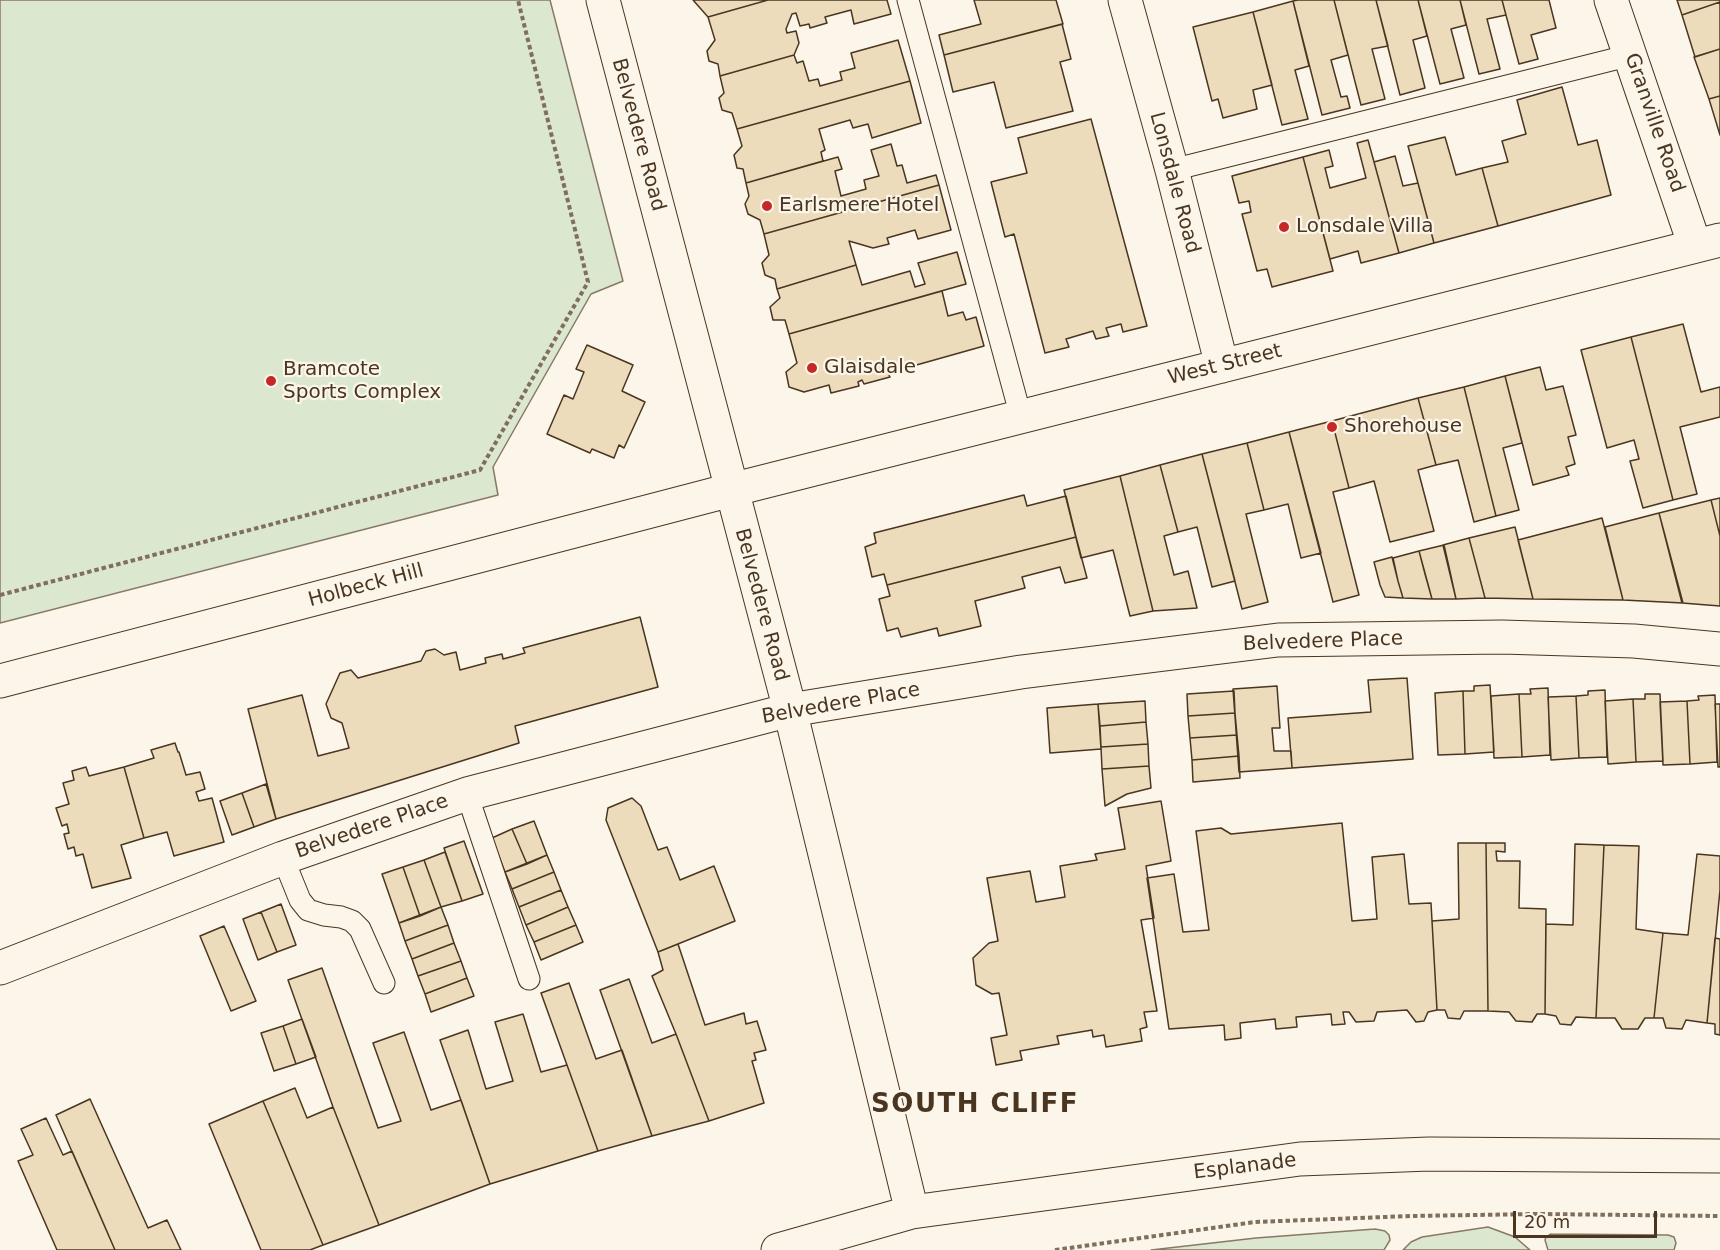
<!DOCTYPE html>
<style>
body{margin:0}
#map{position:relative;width:1720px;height:1250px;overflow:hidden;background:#fbf6e9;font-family:"DejaVu Sans",sans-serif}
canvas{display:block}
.scale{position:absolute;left:1513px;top:1211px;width:144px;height:27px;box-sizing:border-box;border:3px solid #4a3520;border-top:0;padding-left:8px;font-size:18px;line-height:21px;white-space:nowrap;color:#4a3520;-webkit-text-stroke:4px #fbf6e9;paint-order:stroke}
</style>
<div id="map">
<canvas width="1720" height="1250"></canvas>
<div class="scale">20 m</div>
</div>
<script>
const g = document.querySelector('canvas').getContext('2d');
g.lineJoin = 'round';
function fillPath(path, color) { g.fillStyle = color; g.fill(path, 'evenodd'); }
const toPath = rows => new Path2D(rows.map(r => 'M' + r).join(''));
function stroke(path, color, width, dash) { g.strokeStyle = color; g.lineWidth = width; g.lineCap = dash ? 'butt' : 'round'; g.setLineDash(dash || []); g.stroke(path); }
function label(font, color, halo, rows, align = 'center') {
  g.font = font + ' "DejaVu Sans",sans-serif'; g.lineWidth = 4.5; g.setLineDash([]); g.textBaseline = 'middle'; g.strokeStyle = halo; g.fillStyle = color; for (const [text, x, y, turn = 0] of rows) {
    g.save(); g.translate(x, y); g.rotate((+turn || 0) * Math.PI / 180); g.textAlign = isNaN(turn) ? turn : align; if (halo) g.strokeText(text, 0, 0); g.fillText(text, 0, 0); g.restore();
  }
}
const green = toPath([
 [0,0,550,0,623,281,591,294,493,467,498,495,0,623,0,0],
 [1488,1227,1515,1237,1530,1250,1403,1250,1411,1242,1422,1237,1488,1227],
 [1375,1229,1385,1231,1389,1235,1390,1240,1384,1250,1151,1250,1256,1238,1375,1229],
 [1551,1234,1668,1235,1674,1237,1676,1243,1674,1250,1548,1250,1545,1240,1546,1237,1551,1234]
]);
fillPath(green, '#dce7d0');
stroke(green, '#887966', 1.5);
const building = toPath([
 [693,0,768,0,708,17,693,0],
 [768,0,887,0,891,14,854,24,851,10,825,17,827,23,810,28,809,24,800,26,796,13,792,14,786,29,787,33,796,31,799,43,794,55,720,76,718,64,709,61,707,51,715,40,708,17,768,0],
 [974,0,1056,0,1063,24,944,55,939,35,981,24,974,0],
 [1298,0,1334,0,1348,55,1331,60,1341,97,1347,96,1350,108,1322,115,1293,1,1298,0],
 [1334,0,1376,0,1388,46,1372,49,1385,99,1361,105,1334,0],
 [1376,0,1418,0,1427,36,1413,40,1425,88,1400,95,1376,0],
 [1418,0,1460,0,1466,25,1451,29,1464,78,1440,84,1418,0],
 [1460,0,1502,0,1506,15,1487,19,1500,69,1479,74,1460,0],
 [1502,0,1549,0,1556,28,1531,35,1538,59,1519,64,1502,0],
 [1677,0,1720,0,1720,2,1682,15,1677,0],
 [1293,1,1309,66,1295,70,1308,119,1282,125,1253,12,1293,1],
 [1720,2,1720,49,1695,57,1682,15,1720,2],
 [1253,12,1272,85,1253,90,1257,109,1223,118,1218,99,1212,101,1193,27,1253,12],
 [1062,24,1071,59,1060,62,1073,111,1006,128,994,82,953,92,944,55,1062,24],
 [898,40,910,81,737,129,732,113,722,110,719,98,724,93,720,76,794,55,797,63,803,61,809,81,818,79,820,86,842,80,840,72,855,68,851,53,898,40],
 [1720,49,1720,96,1709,99,1694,57,1720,49],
 [910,81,921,123,872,138,868,124,853,128,850,120,819,129,825,150,821,152,823,161,746,183,743,169,737,168,734,155,742,146,737,129,910,81],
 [1562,87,1578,145,1597,140,1611,195,1498,226,1482,168,1508,162,1502,141,1526,134,1517,100,1562,87],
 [1720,96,1720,135,1709,99,1720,96],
 [1091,119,1147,326,1123,332,1121,324,1106,328,1109,336,1096,339,1093,331,1066,339,1069,347,1045,353,1014,234,1005,237,991,182,1027,173,1018,138,1091,119],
 [1445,137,1456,175,1482,168,1498,226,1434,243,1408,146,1445,137],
 [1368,140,1399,253,1361,263,1358,251,1330,259,1303,157,1329,150,1333,166,1325,168,1330,188,1366,178,1357,143,1368,140],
 [891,144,897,166,902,165,907,183,936,175,939,185,764,234,760,220,748,214,745,204,749,196,746,183,838,157,842,169,835,171,841,196,866,189,864,180,879,176,871,150,891,144],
 [1395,156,1403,186,1418,183,1434,243,1399,253,1374,162,1395,156],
 [1303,157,1333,271,1272,287,1267,269,1257,271,1242,214,1251,212,1249,201,1239,203,1232,176,1303,157],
 [939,185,951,230,918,239,915,230,887,238,889,244,873,248,849,241,856,265,777,289,775,279,765,275,762,263,769,255,764,234,939,185],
 [957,252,966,284,789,334,785,320,773,320,770,307,780,298,777,289,856,265,862,285,910,271,915,287,925,284,918,263,957,252],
 [942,291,948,316,963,312,966,320,976,317,984,346,888,373,890,377,864,384,862,380,858,382,859,386,831,393,829,385,804,392,789,387,786,372,797,363,789,334,942,291],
 [1683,324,1701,392,1720,387,1720,417,1680,427,1697,494,1673,500,1631,337,1683,324],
 [1631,337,1673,500,1643,508,1630,461,1639,459,1634,440,1607,448,1581,350,1631,337],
 [587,345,633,365,622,391,645,402,624,448,619,445,614,458,592,449,590,453,547,434,564,395,573,399,584,372,576,369,587,345],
 [1540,367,1546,390,1563,386,1576,435,1568,437,1575,464,1566,467,1569,475,1533,485,1505,376,1540,367],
 [1505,376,1522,443,1503,448,1519,510,1496,516,1464,387,1505,376],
 [1464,387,1496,516,1474,522,1458,460,1436,465,1418,398,1464,387],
 [1418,398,1436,465,1418,470,1434,531,1390,542,1374,481,1349,488,1332,421,1418,398],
 [1332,421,1349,488,1333,492,1359,595,1333,602,1289,432,1332,421],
 [1289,432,1321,553,1301,558,1288,504,1264,510,1247,443,1289,432],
 [1247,443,1264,510,1246,514,1268,602,1242,609,1202,454,1247,443],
 [1202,454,1235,581,1212,587,1197,527,1178,532,1160,465,1202,454],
 [1160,465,1178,532,1164,536,1174,575,1188,571,1197,608,1153,611,1120,476,1160,465],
 [1120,476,1153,611,1130,616,1113,550,1081,558,1064,490,1120,476],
 [1024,495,1027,506,1066,496,1076,537,887,585,884,574,872,577,865,547,876,543,874,533,1024,495],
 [1720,498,1720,536,1711,500,1720,498],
 [1711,500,1720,536,1720,606,1682,603,1659,513,1711,500],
 [1659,513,1683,603,1623,600,1605,527,1659,513],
 [1602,518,1623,600,1533,599,1518,540,1602,518],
 [1515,527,1533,599,1485,598,1469,538,1515,527],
 [1076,537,1087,578,1065,583,1060,567,1022,577,1025,588,975,601,981,626,939,636,937,628,901,637,898,628,887,631,879,599,890,596,887,585,1076,537],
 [1469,538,1485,598,1456,599,1443,545,1469,538],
 [1444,545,1449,567,1456,599,1432,599,1419,551,1444,545],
 [1419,551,1425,574,1432,599,1403,598,1398,581,1393,558,1419,551],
 [1392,557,1398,581,1403,598,1385,597,1380,585,1374,562,1392,557],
 [640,617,658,687,515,726,519,743,276,819,248,709,302,695,318,756,349,748,342,723,331,718,326,704,340,673,351,670,358,678,421,661,426,651,435,649,444,655,456,652,460,670,486,663,485,658,502,654,503,659,525,653,523,648,640,617],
 [1407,678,1413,759,1292,768,1288,718,1371,712,1368,680,1407,678],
 [1490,685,1494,752,1465,754,1463,691,1474,691,1474,686,1490,685],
 [1277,686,1280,728,1272,728,1274,751,1291,751,1292,768,1239,772,1233,689,1277,686],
 [1548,688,1550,755,1522,757,1519,694,1531,694,1530,689,1548,688],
 [1605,690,1607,757,1579,758,1576,696,1588,695,1588,691,1605,690],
 [1234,691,1235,713,1188,716,1187,694,1234,691],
 [1463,691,1465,754,1438,755,1435,693,1463,691],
 [1519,694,1522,757,1494,758,1491,696,1519,694],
 [1645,694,1660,694,1663,761,1636,762,1633,699,1645,699,1645,694],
 [1715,695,1717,762,1690,764,1687,701,1699,700,1698,696,1715,695],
 [1576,696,1579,758,1551,760,1548,697,1576,696],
 [1633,699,1636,762,1608,764,1605,701,1633,699],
 [1145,701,1146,722,1100,726,1098,704,1145,701],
 [1687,701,1690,764,1663,765,1660,702,1687,701],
 [1098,704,1101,749,1050,753,1047,708,1098,704],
 [1715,704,1720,704,1720,767,1718,767,1715,704],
 [1235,713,1237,735,1190,738,1188,716,1235,713],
 [1146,722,1148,744,1101,747,1100,726,1146,722],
 [1237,735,1239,756,1192,760,1190,738,1237,735],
 [175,743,178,752,179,752,186,775,200,772,205,789,196,792,199,801,212,798,224,842,174,856,167,832,144,838,124,767,154,758,151,750,175,743],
 [1148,744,1149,766,1102,769,1101,747,1148,744],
 [1239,756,1240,778,1193,782,1192,760,1239,756],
 [1149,766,1151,788,1127,794,1105,806,1102,769,1149,766],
 [86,767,89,776,124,767,144,838,121,845,131,878,92,888,83,854,76,856,74,847,68,849,64,834,69,833,67,824,62,826,56,808,69,804,63,783,74,780,72,771,86,767],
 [266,784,276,819,254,827,242,793,266,784],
 [242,793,254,827,232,835,220,801,242,793],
 [632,798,641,806,658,850,667,847,680,880,714,866,735,921,658,952,606,820,608,808,632,798],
 [1161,801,1171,861,1146,866,1154,918,1141,920,1157,1011,1144,1012,1147,1027,1140,1029,1142,1041,1106,1047,1104,1035,1093,1037,1092,1030,1057,1036,1059,1044,1020,1051,1022,1060,996,1065,991,1038,1007,1035,999,993,992,994,976,985,973,958,989,943,998,941,987,878,1030,871,1036,902,1065,897,1060,866,1097,860,1095,854,1125,849,1118,808,1161,801],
 [534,821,547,855,527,864,512,829,534,821],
 [1342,823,1352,921,1377,919,1372,857,1404,854,1409,904,1431,903,1437,1010,1428,1012,1424,1021,1416,1022,1407,1010,1377,1012,1374,1021,1356,1022,1349,1012,1343,1012,1345,1024,1332,1025,1331,1014,1296,1017,1297,1027,1276,1029,1275,1019,1240,1023,1241,1038,1225,1040,1224,1025,1169,1029,1147,878,1174,874,1183,932,1209,930,1196,831,1221,828,1231,834,1342,823],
 [512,829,527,864,505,872,492,838,512,829],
 [464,841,483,894,462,901,444,848,464,841],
 [1458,843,1486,843,1488,1011,1464,1011,1460,1019,1448,1018,1445,1010,1437,1010,1432,921,1459,919,1458,843],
 [1486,843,1505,843,1505,852,1496,851,1497,861,1520,861,1519,908,1546,909,1545,1014,1537,1014,1532,1022,1516,1021,1509,1012,1488,1011,1486,843],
 [1575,844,1604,845,1596,1018,1576,1017,1571,1025,1560,1024,1556,1016,1545,1014,1546,924,1573,925,1575,844],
 [1604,845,1639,846,1636,929,1663,933,1654,1018,1645,1018,1638,1029,1622,1029,1615,1018,1596,1018,1604,845],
 [445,852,462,901,441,907,424,860,445,852],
 [1697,854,1720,856,1720,890,1707,1023,1686,1020,1682,1029,1666,1028,1663,1018,1654,1018,1663,933,1688,935,1697,854],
 [547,855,554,872,512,889,505,872,547,855],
 [424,860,441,907,420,916,403,867,424,860],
 [403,867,420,916,399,923,382,874,403,867],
 [554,872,561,890,519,907,512,889,554,872],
 [561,890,568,907,526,925,519,907,561,890],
 [281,904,296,945,277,952,261,912,281,904],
 [441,907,448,925,405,941,399,923,441,907],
 [568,907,576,925,534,942,526,925,568,907],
 [261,912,277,952,258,960,243,919,261,912],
 [448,925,454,943,412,959,405,941,448,925],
 [576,925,583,942,541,960,534,942,576,925],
 [224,926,256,1001,231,1011,200,936,224,926],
 [1715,938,1720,939,1720,1035,1715,1034,1715,1024,1707,1023,1715,938],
 [454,943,461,961,418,976,412,959,454,943],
 [678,944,705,1025,744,1013,746,1024,757,1021,766,1050,754,1053,756,1060,752,1061,764,1103,709,1121,676,1034,652,976,663,970,658,952,678,944],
 [461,961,467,978,425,994,418,976,461,961],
 [322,968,378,1128,401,1121,373,1043,404,1032,431,1110,461,1100,490,1184,379,1225,333,1107,288,980,322,968],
 [467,978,474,996,431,1012,425,994,467,978],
 [629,979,652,1043,676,1034,709,1121,652,1136,600,990,629,979],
 [569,983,596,1059,622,1050,652,1136,598,1151,541,993,569,983],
 [523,1014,541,1072,567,1065,598,1151,490,1184,440,1040,468,1030,486,1089,513,1081,495,1022,523,1014],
 [302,1019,316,1057,296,1064,283,1026,302,1019],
 [283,1026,296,1064,274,1071,261,1033,283,1026],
 [295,1088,307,1118,333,1107,379,1225,323,1245,263,1101,295,1088],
 [90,1099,148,1228,167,1220,181,1250,115,1250,56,1115,90,1099],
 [263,1101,323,1245,310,1250,261,1250,209,1124,263,1101],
 [46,1118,63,1155,72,1151,115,1250,57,1250,18,1161,33,1155,21,1129,46,1118]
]);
fillPath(building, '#ecdcbc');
stroke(building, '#4a3520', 1.5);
const lane = toPath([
 [908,0,1021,417],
 [1172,170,1631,55],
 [467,794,529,979],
 [283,858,300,900,308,910,324,915,341,917,352,921,360,929,384,983]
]);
const street = toPath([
 [603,0,790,710,912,1212],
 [1125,0,1172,170,1222,366],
 [1611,0,1695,246],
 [0,681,731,490,1720,240],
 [0,968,283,858,467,794,790,710,1021,672,1278,640,1502,637,1634,641,1720,649],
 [778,1250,912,1212,1300,1159,1429,1154,1720,1156]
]);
stroke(lane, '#4a3520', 23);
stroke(street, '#4a3520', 35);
stroke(toPath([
 [0,595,480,470,588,282,518,0],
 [1055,1250,1255,1222,1411,1216,1537,1214,1720,1216]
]), '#7f6f5c', 4, [4.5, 3]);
stroke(lane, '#fbf6e9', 21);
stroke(street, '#fbf6e9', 33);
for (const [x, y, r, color] of [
 [767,206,6,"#c62828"],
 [1284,227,6,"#c62828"],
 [812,368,6,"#c62828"],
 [271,381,6,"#c62828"],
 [1332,427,6,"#c62828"]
]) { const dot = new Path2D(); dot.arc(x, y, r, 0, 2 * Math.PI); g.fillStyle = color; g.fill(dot); stroke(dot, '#fbf6e9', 2); }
label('20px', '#4a3520', '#fbf6e9', [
 ["Granville Road",1654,123,71],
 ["Belvedere Road",638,135,75],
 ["Lonsdale Road",1174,183,75],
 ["West Street",1225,365,-14],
 ["Holbeck Hill",366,586,-15],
 ["Belvedere Road",761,605,75],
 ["Belvedere Place",1323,642,-2],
 ["Belvedere Place",841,704,-10],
 ["Belvedere Place",372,827,-19],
 ["Esplanade",1245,1167,-7]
]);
label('20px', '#4a3520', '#fbf6e9', [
 ["Earlsmere Hotel",779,206],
 ["Lonsdale Villa",1296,227],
 ["Glaisdale",824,368],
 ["Bramcote",283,370],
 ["Sports Complex",283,393],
 ["Shorehouse",1344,427]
], 'left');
g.letterSpacing = '1.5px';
label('bold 26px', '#4a3520', '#fbf6e9', [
 ["SOUTH CLIFF",975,1105]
]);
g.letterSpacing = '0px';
</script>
